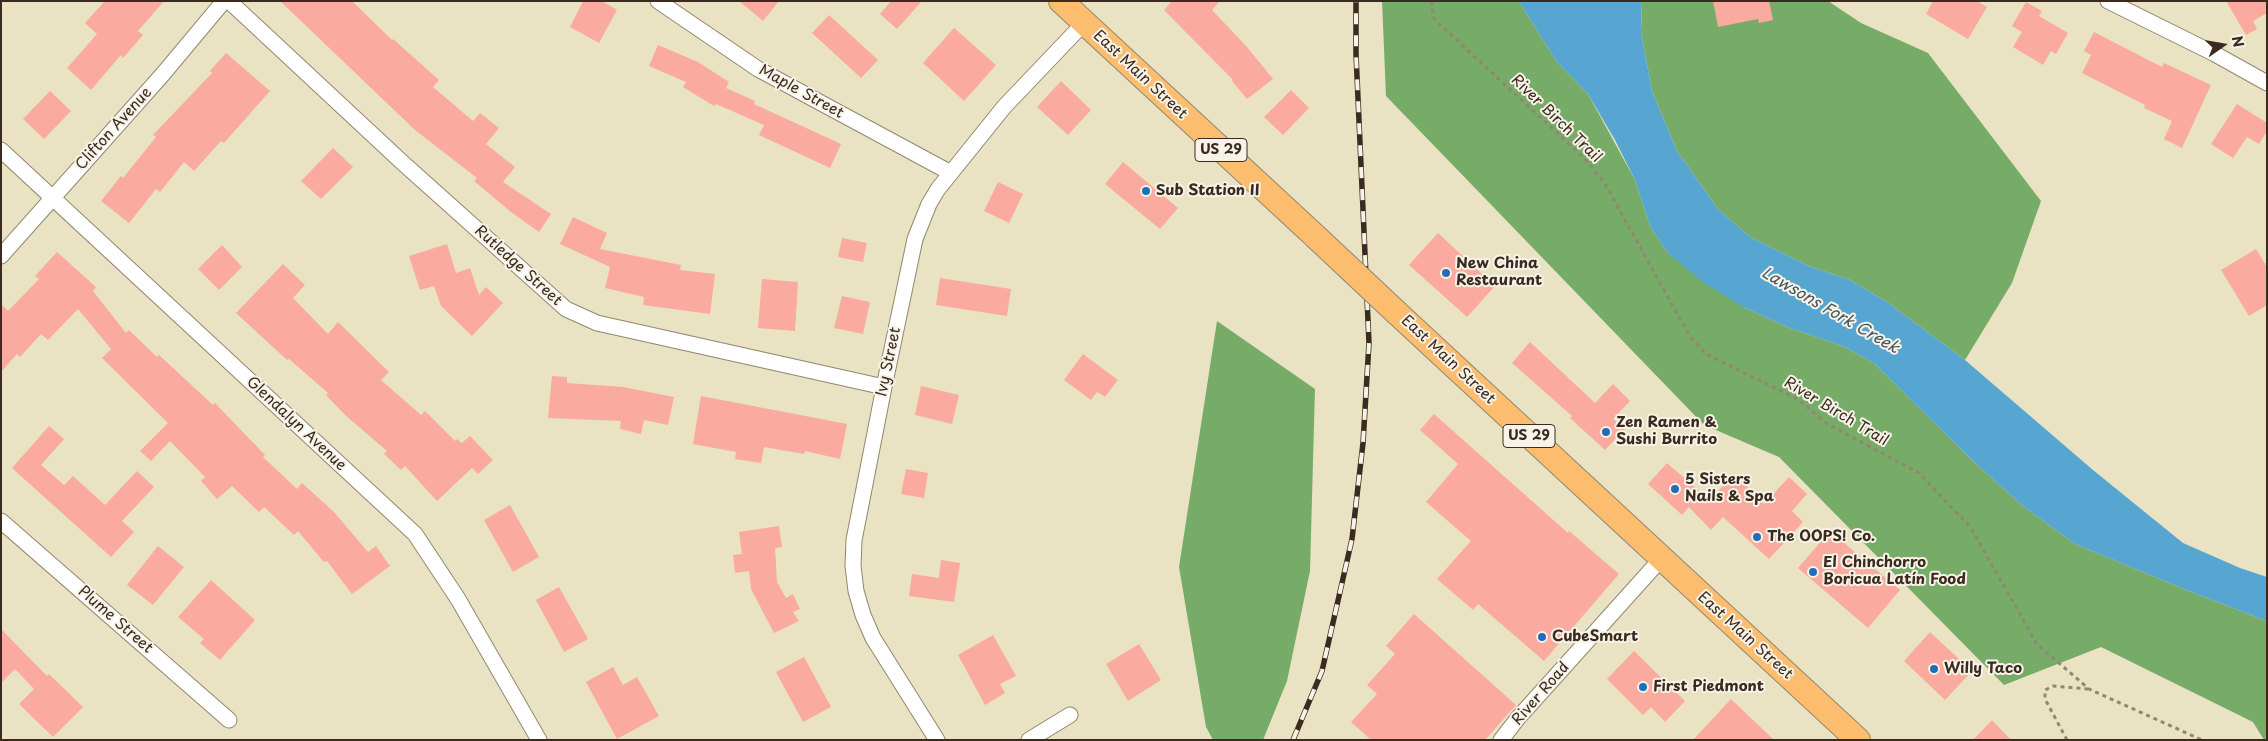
<!DOCTYPE html>
<meta charset="utf-8">
<style>
body{margin:0}
#map{position:relative;width:2268px;height:741px;overflow:hidden;background:#eae3c3;font-family:"Playpen Sans",sans-serif}
canvas{display:block}
.frame{position:absolute;inset:0;border:2px solid #3b2a1e;pointer-events:none}
.north{position:absolute;left:2198px;top:20px;width:50px;height:50px;-webkit-text-stroke:4px #f7f3e8;paint-order:stroke;rotate:77deg;font-size:14px;font-weight:700;line-height:20px;text-align:center;color:#3b2a1e}
.north::after{content:'';display:block;margin:auto;width:18px;height:22px;background:#3b2a1e;clip-path:polygon(50% 0,100% 100%,50% 72%,0 100%)}
</style>
<div id="map">
<canvas width="2268" height="741"></canvas>
<div class="frame"></div>
<div class="north">N</div>
</div>
<script>
const g = document.querySelector('canvas').getContext('2d');
g.lineJoin = 'round';
function fillPath(path, color) { g.fillStyle = color; g.fill(path, 'evenodd'); }
const toPath = rows => new Path2D(rows.map(r => 'M' + r).join(''));
function stroke(path, color, width, dash) { g.strokeStyle = color; g.lineWidth = width; g.lineCap = dash ? 'butt' : 'round'; g.setLineDash(dash || []); g.stroke(path); }
function label(font, color, halo, rows, align = 'center') {
  g.font = font + ' "Playpen Sans",sans-serif'; g.lineWidth = 4; g.setLineDash([]); g.textBaseline = 'middle'; g.strokeStyle = halo; g.fillStyle = color; for (const [text, x, y, turn = 0] of rows) {
    g.save(); g.translate(x, y); g.rotate((+turn || 0) * Math.PI / 180); g.textAlign = isNaN(turn) ? turn : align; if (halo) g.strokeText(text, 0, 0); g.fillText(text, 0, 0); g.restore();
  }
}
fillPath(toPath([
 [1382,1,1519,1,1556,61,1588,94,1635,180,1651,228,1668,253,1745,308,1790,328,1843,346,1874,363,1974,462,2023,506,2075,544,2184,589,2267,621,2267,740,2264,740,2253,722,2101,647,2004,685,1779,457,1704,425,1386,96],
 [1642,1,1828,1,1861,23,1928,53,2041,201,2012,283,1965,360,1887,302,1850,280,1811,267,1750,237,1718,209,1677,151,1652,91,1641,32],
 [1217,321,1315,389,1310,571,1287,681,1263,740,1213,740,1206,727,1179,567]
]), '#77ac68');
fillPath(toPath([
 [1519,1,1642,1,1641,32,1652,91,1677,151,1718,209,1750,237,1811,267,1850,280,1887,302,1965,360,2093,470,2183,543,2240,568,2267,577,2267,621,2184,589,2075,544,2023,506,1974,462,1874,363,1843,346,1790,328,1745,308,1704,283,1668,253,1651,228,1635,180,1615,140,1588,94,1556,61]
]), '#57a6d1');
fillPath(toPath([
 [105,1,164,1,138,31,143,35,123,58,121,55,91,90,67,68,97,34,85,23],
 [280,1,352,1,392,40,393,39,439,80,433,87,473,121,480,113,499,128,486,144,515,167,503,182,551,214,539,232,511,212,474,181,477,178,415,130],
 [583,1,602,1,617,10,599,43,570,27],
 [739,1,779,1,763,21],
 [891,1,922,1,897,29,880,14],
 [1172,1,1220,1,1212,10,1247,47,1273,79,1247,99,1232,81,1233,80,1164,10],
 [1713,1,1769,1,1773,20,1759,23,1758,19,1718,27],
 [1933,1,1977,1,1987,7,1968,39,1926,14],
 [2226,1,2267,1,2267,13,2253,21,2257,29,2246,35],
 [2026,2,2042,11,2039,16,2068,33,2056,54,2051,51,2043,65,2013,47,2022,32,2012,26],
 [829,15,878,60,861,78,812,33],
 [954,28,996,65,964,101,923,63],
 [2094,32,2162,67,2164,63,2211,85,2182,148,2164,139,2172,121,2144,108,2145,105,2082,73,2091,55,2084,51],
 [658,45,698,62,729,82,726,88,755,101,754,104,841,144,830,168,759,135,764,125,716,104,714,106,683,87,686,82,649,66],
 [226,53,270,91,224,143,221,141,194,171,184,162,160,192,156,189,129,223,101,201,121,176,123,178,156,137,153,135,212,73,210,71],
 [1061,81,1091,110,1068,135,1037,107],
 [1291,90,1309,108,1283,135,1264,117],
 [50,91,71,111,44,139,23,119],
 [2237,104,2267,123,2267,131,2259,144,2247,137,2233,158,2211,144],
 [333,148,353,167,321,199,301,181],
 [1123,162,1178,208,1160,229,1105,184],
 [998,182,1023,194,1009,223,984,211],
 [573,217,607,233,600,249,681,265,680,270,715,274,710,314,643,305,644,297,605,288,610,267,560,244],
 [1438,233,1495,286,1467,317,1409,265],
 [842,238,867,243,863,262,838,257],
 [447,244,456,273,470,268,479,295,486,287,503,303,472,336,441,306,434,286,420,290,409,256],
 [222,245,242,267,219,290,198,269],
 [2256,249,2267,267,2267,305,2249,316,2221,270],
 [57,252,96,287,93,291,126,333,129,330,157,357,159,355,213,405,215,403,265,455,263,457,297,489,302,483,334,512,368,552,376,546,390,566,352,594,327,561,324,562,298,531,294,535,264,507,259,512,232,486,217,499,201,481,205,477,170,441,151,461,140,451,168,423,102,358,111,349,78,309,48,340,41,334,20,357,17,354,1,372,1,304,8,311,39,279,35,276],
 [283,264,305,285,293,298,328,334,338,322,389,372,381,380,421,415,425,411,455,441,457,439,462,443,470,436,493,460,478,474,472,468,437,501,405,466,401,470,384,454,387,451,345,415,326,395,328,393,289,359,287,360,236,313],
 [940,278,1011,289,1007,316,936,305],
 [762,279,798,282,795,331,758,328],
 [842,296,870,302,863,334,834,328],
 [1530,342,1595,403,1613,384,1630,401,1613,419,1625,429,1605,450,1570,418,1572,416,1512,363],
 [1083,354,1118,380,1105,397,1097,392,1091,400,1064,380],
 [552,376,567,377,567,383,623,387,674,397,668,425,644,420,641,434,620,429,621,421,548,418],
 [921,386,959,395,952,424,915,415],
 [701,396,847,424,840,459,805,451,804,454,764,447,761,463,735,459,736,452,693,444],
 [1434,414,1568,533,1569,531,1619,574,1544,661,1478,604,1473,610,1437,579,1471,541,1426,502,1458,464,1420,430],
 [49,426,64,439,41,465,64,485,73,476,105,505,137,471,154,487,122,521,134,532,111,557,12,468],
 [1667,463,1710,500,1734,474,1764,504,1789,477,1807,494,1792,511,1803,522,1769,559,1723,517,1711,530,1689,507,1682,515,1648,484],
 [906,469,928,473,924,498,901,494],
 [510,505,539,557,513,572,484,520],
 [779,526,782,547,775,548,777,582,786,598,793,594,800,609,793,612,799,621,774,633,751,589,749,571,735,573,733,555,742,554,739,532],
 [1830,531,1900,590,1868,628,1798,568],
 [158,546,184,567,153,605,127,585],
 [941,560,960,563,954,602,909,596,912,574,939,578],
 [211,580,255,620,220,660,200,643,204,639,178,617],
 [559,587,588,639,564,652,536,600],
 [1414,614,1516,705,1485,740,1371,740,1351,722,1377,694,1367,685,1395,654,1386,646],
 [1,629,47,676,49,674,83,707,53,737,19,704,34,689,15,669,1,683],
 [1930,632,1972,671,1945,700,1904,661],
 [993,635,1016,676,1000,684,1005,693,985,705,958,655],
 [1139,644,1161,680,1128,701,1106,664],
 [1634,651,1685,701,1665,722,1651,707,1643,715,1607,679],
 [804,657,831,707,803,722,776,672],
 [613,667,623,685,637,677,659,716,617,739,586,682],
 [1731,699,1774,740,1693,740],
 [1992,720,2011,740,1973,740]
]), '#faaa9f');
const street = toPath([
 [229,1,404,164,566,309,597,323,884,387],
 [658,1,758,69,951,173],
 [2108,1,2215,54,2267,83],
 [1,150,415,534,458,599,539,740],
 [1,256,163,74,224,1],
 [1,521,229,720],
 [937,740,873,638,863,615,856,591,853,566,854,540,884,387,915,239,929,204,938,189,1004,107,1084,23],
 [1029,740,1070,715],
 [1501,740,1518,718,1661,559]
]);
const primary = toPath([
 [1061,1,1315,236],
 [1397,313,1858,740]
]);
stroke(street, '#928670', 17);
stroke(primary, '#928670', 26);
stroke(toPath([
 [1431,1,1434,19,1582,156,1604,182,1689,335,1706,354,1799,400,1826,423,1919,473,1971,528,2037,644,2089,689,2202,740],
 [2067,740,2045,699,2045,690,2053,686,2088,689]
]), '#928670', 3, [4, 4]);
stroke(street, '#fff', 15);
stroke(primary, '#fcbd6f', 24);
const rail = toPath([
 [1293,740,1322,671,1352,539,1363,443,1369,343,1356,54,1356,1]
]);
stroke(rail, '#3b2a1e', 5.5);
stroke(rail, '#f7f3e8', 4, [11]);
const primaryBridge = toPath([
 [1315,236,1397,313]
]);
stroke(primaryBridge, '#928670', 26, []);
stroke(primaryBridge, '#fcbd6f', 24);
for (const [x, y, r, color] of [
 [1146,191,5,"#1f6fb2"],
 [1446,273,5,"#1f6fb2"],
 [1606,432,5,"#1f6fb2"],
 [1675,489,5,"#1f6fb2"],
 [1757,537,5,"#1f6fb2"],
 [1813,572,5,"#1f6fb2"],
 [1542,637,5,"#1f6fb2"],
 [1934,669,5,"#1f6fb2"],
 [1643,687,5,"#1f6fb2"]
]) { const dot = new Path2D(); dot.arc(x, y, r, 0, 2 * Math.PI); g.fillStyle = color; g.fill(dot); stroke(dot, '#f7f3e8', 2); }
for (const [x, y, w] of [
 [1221,150,52],
 [1529,436,52]
]) { const box = new Path2D(); box.roundRect(x - w / 2, y - 11.5, w, 23, 4); g.fillStyle = '#f7f3e8'; g.fill(box); stroke(box, '#3b2a1e', 1); }
label('bold 14px', '#3b2a1e', null, [
 ["US 29",1221,150],
 ["US 29",1529,436]
]);
label('15px', '#3b2a1e', '#f7f3e8', [
 ["East Main Street",1140,75,43],
 ["Maple Street",801,92,29],
 ["River Birch Trail",1556,119,44],
 ["Clifton Avenue",114,129,-48],
 ["Rutledge Street",518,266,42],
 ["East Main Street",1448,360,43],
 ["Ivy Street",889,362,-78],
 ["River Birch Trail",1836,412,31],
 ["Glendalyn Avenue",296,424,43],
 ["Plume Street",115,620,41],
 ["East Main Street",1745,636,42],
 ["River Road",1541,694,-49]
]);
label('bold 15px', '#3b2a1e', '#f7f3e8', [
 ["Sub Station II",1156,191],
 ["New China",1456,264],
 ["Restaurant",1456,281],
 ["Zen Ramen &",1616,423],
 ["Sushi Burrito",1616,440],
 ["5 Sisters",1685,480],
 ["Nails & Spa",1685,497],
 ["The OOPS! Co.",1767,537],
 ["El Chinchorro",1823,563],
 ["Boricua Latín Food",1823,580],
 ["CubeSmart",1552,637],
 ["Willy Taco",1944,669],
 ["First Piedmont",1653,687]
], 'left');
label('italic 16px', '#45555d', '#f7f3e8', [
 ["Lawsons Fork Creek",1830,311,30]
]);
</script>
